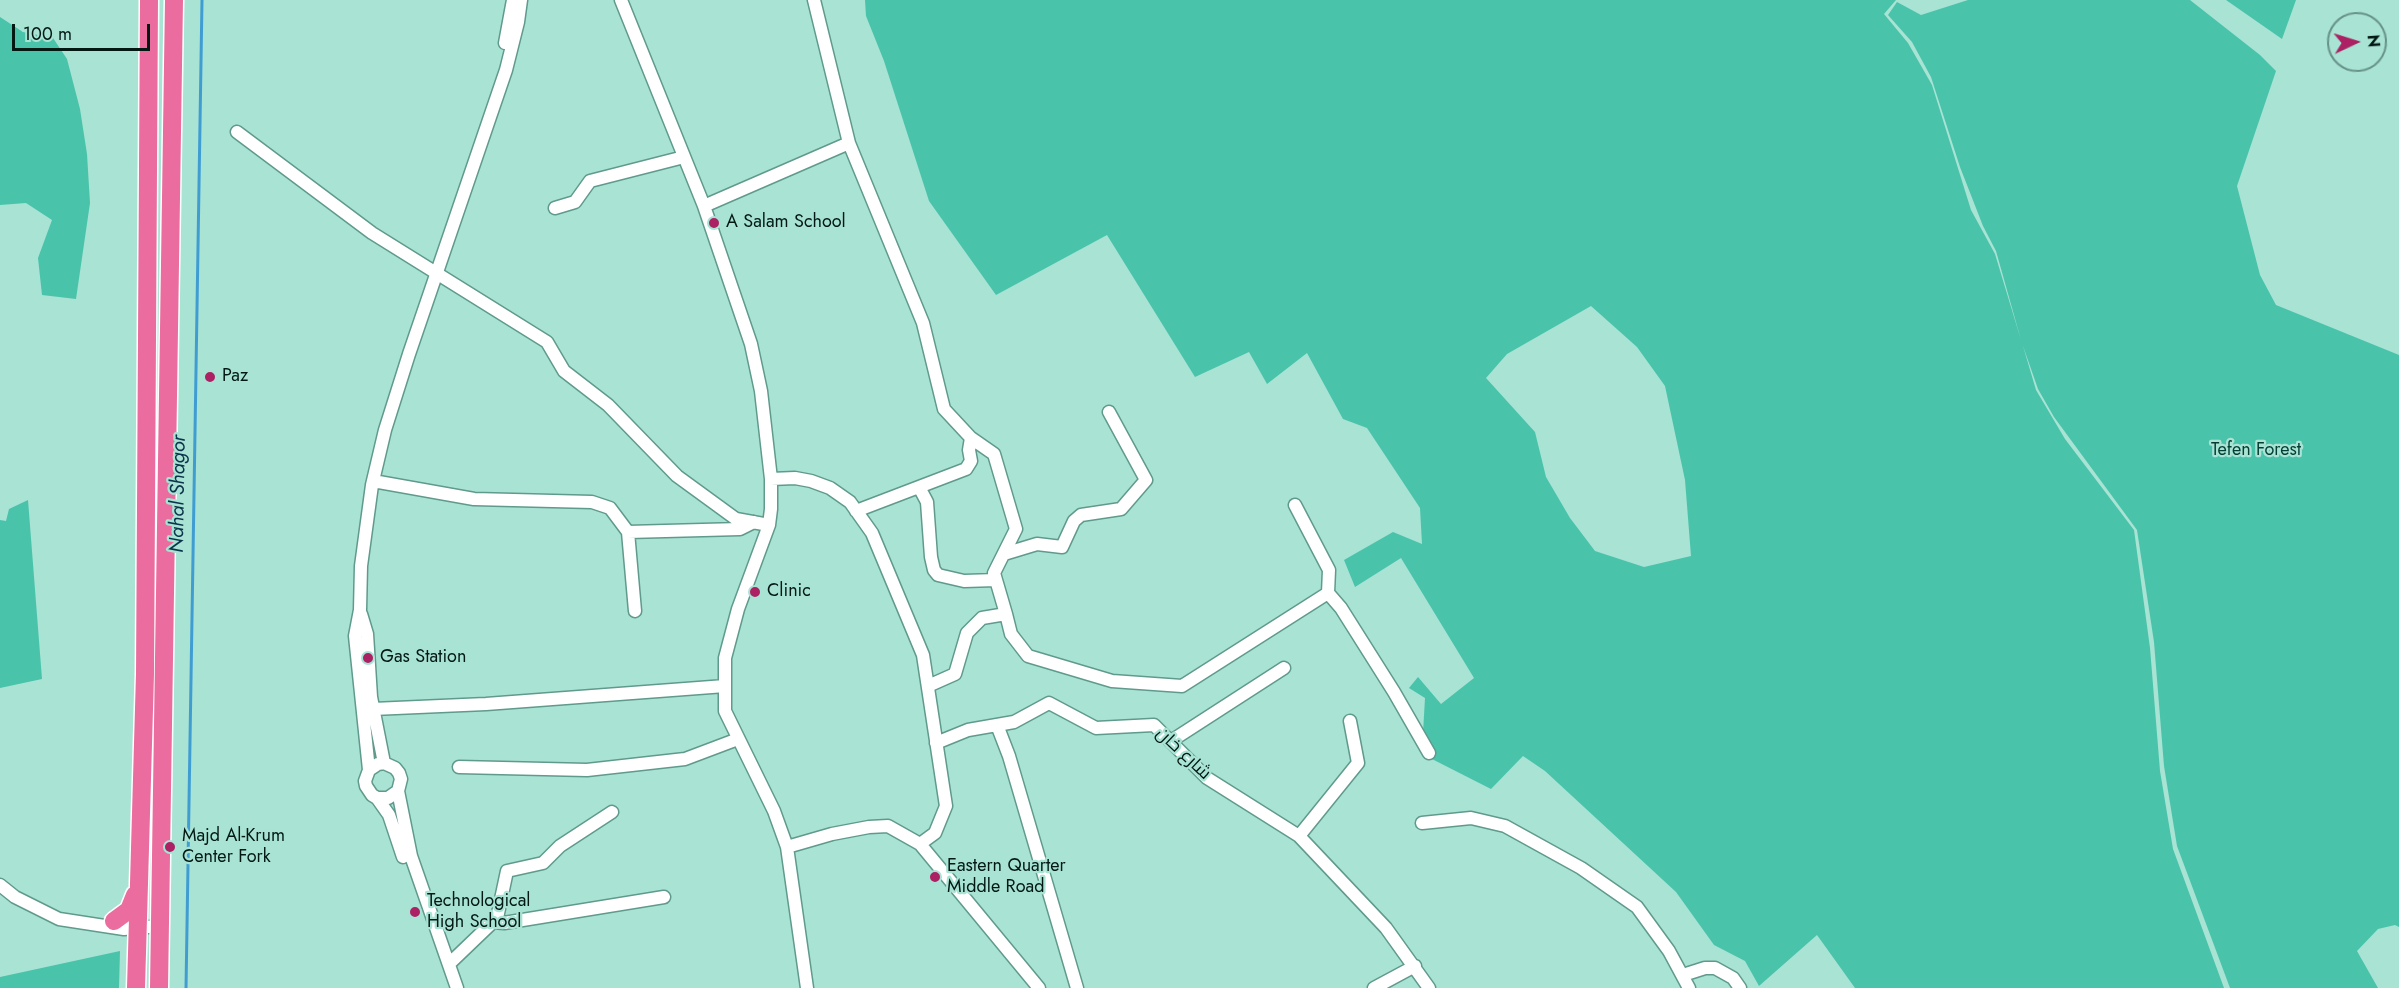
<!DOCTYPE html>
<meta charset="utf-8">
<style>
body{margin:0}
#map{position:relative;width:2399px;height:988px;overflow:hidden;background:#a8e3d4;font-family:Jost,sans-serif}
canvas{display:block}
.north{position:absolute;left:2327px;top:12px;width:60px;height:60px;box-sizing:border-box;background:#a8e3d4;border:2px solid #669287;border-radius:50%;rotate:86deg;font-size:16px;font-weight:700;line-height:24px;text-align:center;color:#021813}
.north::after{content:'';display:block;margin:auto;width:21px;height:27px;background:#ab2163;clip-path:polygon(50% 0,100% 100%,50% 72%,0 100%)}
.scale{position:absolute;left:12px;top:24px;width:138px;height:27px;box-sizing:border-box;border:3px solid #021813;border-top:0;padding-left:8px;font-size:18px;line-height:21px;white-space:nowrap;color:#021813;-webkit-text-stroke:4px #a8e3d4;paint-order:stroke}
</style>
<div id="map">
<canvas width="2399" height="988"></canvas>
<div class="north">N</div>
<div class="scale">100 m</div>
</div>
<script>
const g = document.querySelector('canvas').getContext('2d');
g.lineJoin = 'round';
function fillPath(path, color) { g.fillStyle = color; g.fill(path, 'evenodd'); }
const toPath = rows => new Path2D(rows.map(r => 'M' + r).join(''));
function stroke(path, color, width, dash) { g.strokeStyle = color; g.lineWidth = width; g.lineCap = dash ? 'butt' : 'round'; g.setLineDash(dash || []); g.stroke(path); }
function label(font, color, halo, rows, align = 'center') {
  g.font = font + ' Jost,Cairo,sans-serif'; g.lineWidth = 4.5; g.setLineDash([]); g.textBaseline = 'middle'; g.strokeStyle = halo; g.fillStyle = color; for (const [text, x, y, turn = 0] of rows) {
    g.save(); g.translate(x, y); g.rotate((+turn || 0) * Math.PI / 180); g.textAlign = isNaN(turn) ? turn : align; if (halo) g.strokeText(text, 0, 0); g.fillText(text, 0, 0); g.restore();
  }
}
fillPath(toPath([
 [865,0,1896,0,1884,14,1908,43,1932,85,1971,210,1995,254,2021,340,1996,251,1983,226,1960,167,1931,77,1912,42,1888,15,1897,2,1921,15,1968,0,2190,0,2260,55,2276,71,2237,186,2260,275,2276,305,2399,355,2399,927,2395,925,2378,929,2357,951,2378,988,2230,988,2177,846,2164,766,2154,642,2137,530,2054,417,2038,389,2023,346,2036,390,2065,439,2134,530,2150,648,2160,771,2173,849,2224,988,1855,988,1817,935,1759,986,1745,961,1714,945,1676,892,1545,771,1523,756,1491,789,1428,757,1423,733,1425,698,1409,688,1418,677,1441,704,1474,678,1401,558,1355,587,1344,560,1393,532,1422,544,1420,508,1367,428,1343,419,1307,353,1267,384,1249,352,1195,377,1107,235,996,295,929,201,884,61,866,16],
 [1591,306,1637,347,1665,386,1685,480,1691,556,1644,567,1595,551,1570,518,1546,477,1535,432,1486,378,1507,354],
 [2226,0,2296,0,2282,39],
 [0,17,23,32,53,38,67,59,80,109,87,154,90,203,76,299,42,295,38,258,52,220,26,203,0,205],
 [28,500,42,679,0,688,0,520,6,521,9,509],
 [120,951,119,988,0,988,0,977]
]), '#4ac3ab');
stroke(toPath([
 [186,988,202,0]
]), '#409dd2', 3);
const minor = toPath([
 [621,0,704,206,751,344,761,391,771,479,771,509,769,525,738,609,725,658,725,711,774,811,787,847,807,988],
 [814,0,849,143,923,323,944,409,971,438,994,454,1016,529,994,573,1006,614,982,618,967,633,955,674,928,686],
 [505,43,513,0],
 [237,132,372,233,547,342,564,371,608,405,677,476,736,519,769,525],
 [704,206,849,143],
 [555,208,575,202,590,181,684,157],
 [771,479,795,478,811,481,830,488,850,502,872,533,923,655,946,806,935,833,920,844],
 [373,481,474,499,592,502,610,508,628,532,740,529,754,522],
 [919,487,927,502,931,557,934,570,938,575,964,581,996,580],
 [856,511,966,469,971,461,969,450,971,438],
 [628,532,635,611],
 [1004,554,1037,544,1062,547,1074,521,1081,515,1121,509,1146,480,1109,412],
 [1328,593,1341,608,1394,692,1429,753],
 [361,614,367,634,371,697,384,763],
 [1006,614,1011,634,1028,656,1112,681,1182,686,1328,593,1329,570,1295,505],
 [373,709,486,704,725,686],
 [997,725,1009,756,1077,988],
 [1171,741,1284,668],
 [936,743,968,730,1014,722,1049,703,1096,728,1154,725,1207,778,1299,836,1386,928,1429,988],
 [459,767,587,770,685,759,738,739],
 [369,770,355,636,360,610,361,566,372,485,385,430,409,354,506,70,518,22,521,0],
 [398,791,388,798,377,798,372,795,366,786,365,781,369,770,378,764,384,763,395,768,399,773,401,779,398,791,411,856,457,988],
 [377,798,389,815,403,857],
 [1422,823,1471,818,1505,826,1581,868,1637,907,1669,951,1689,988],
 [1299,836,1358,763,1350,721],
 [787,847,832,834,869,827,888,826,920,844,1039,988],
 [0,885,15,897,59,919,124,929,160,926],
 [493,922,504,923,664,897],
 [449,964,497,918,507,871,543,863,560,846,612,812],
 [1683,975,1705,968,1715,968,1733,978,1740,988],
 [1374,988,1415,966]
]);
const highway = toPath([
 [114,921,129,910,135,895],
 [136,988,145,674,149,0],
 [159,988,174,0]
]);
stroke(minor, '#609a8c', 15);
stroke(highway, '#fff', 21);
stroke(minor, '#fff', 12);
stroke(highway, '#eb6c9e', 18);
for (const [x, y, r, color] of [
 [714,223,6,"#ab2163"],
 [210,377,6,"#ab2163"],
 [755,592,6,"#ab2163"],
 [368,658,6,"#ab2163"],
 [170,847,6,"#ab2163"],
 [935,877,6,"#ab2163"],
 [415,912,6,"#ab2163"]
]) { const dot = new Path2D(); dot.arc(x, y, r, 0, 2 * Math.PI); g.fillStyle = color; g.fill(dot); stroke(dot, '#a8e3d4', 2); }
label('18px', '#021813', '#a8e3d4', [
 ["A Salam School",726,223],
 ["Paz",222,377],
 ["Clinic",767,592],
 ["Gas Station",380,658],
 ["Majd Al-Krum",182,837],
 ["Center Fork",182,858],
 ["Eastern Quarter",947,867],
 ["Middle Road",947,888],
 ["Technological",427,902],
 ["High School",427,923]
], 'left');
label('18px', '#023e34', '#a8e3d4', [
 ["Tefen Forest",2256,451]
]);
label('18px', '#021813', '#a8e3d4', [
 ["شارع خان",1183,754,43]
]);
label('italic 20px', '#0b344a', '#a8e3d4', [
 ["Nahal Shagor",179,494,-89]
]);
</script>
